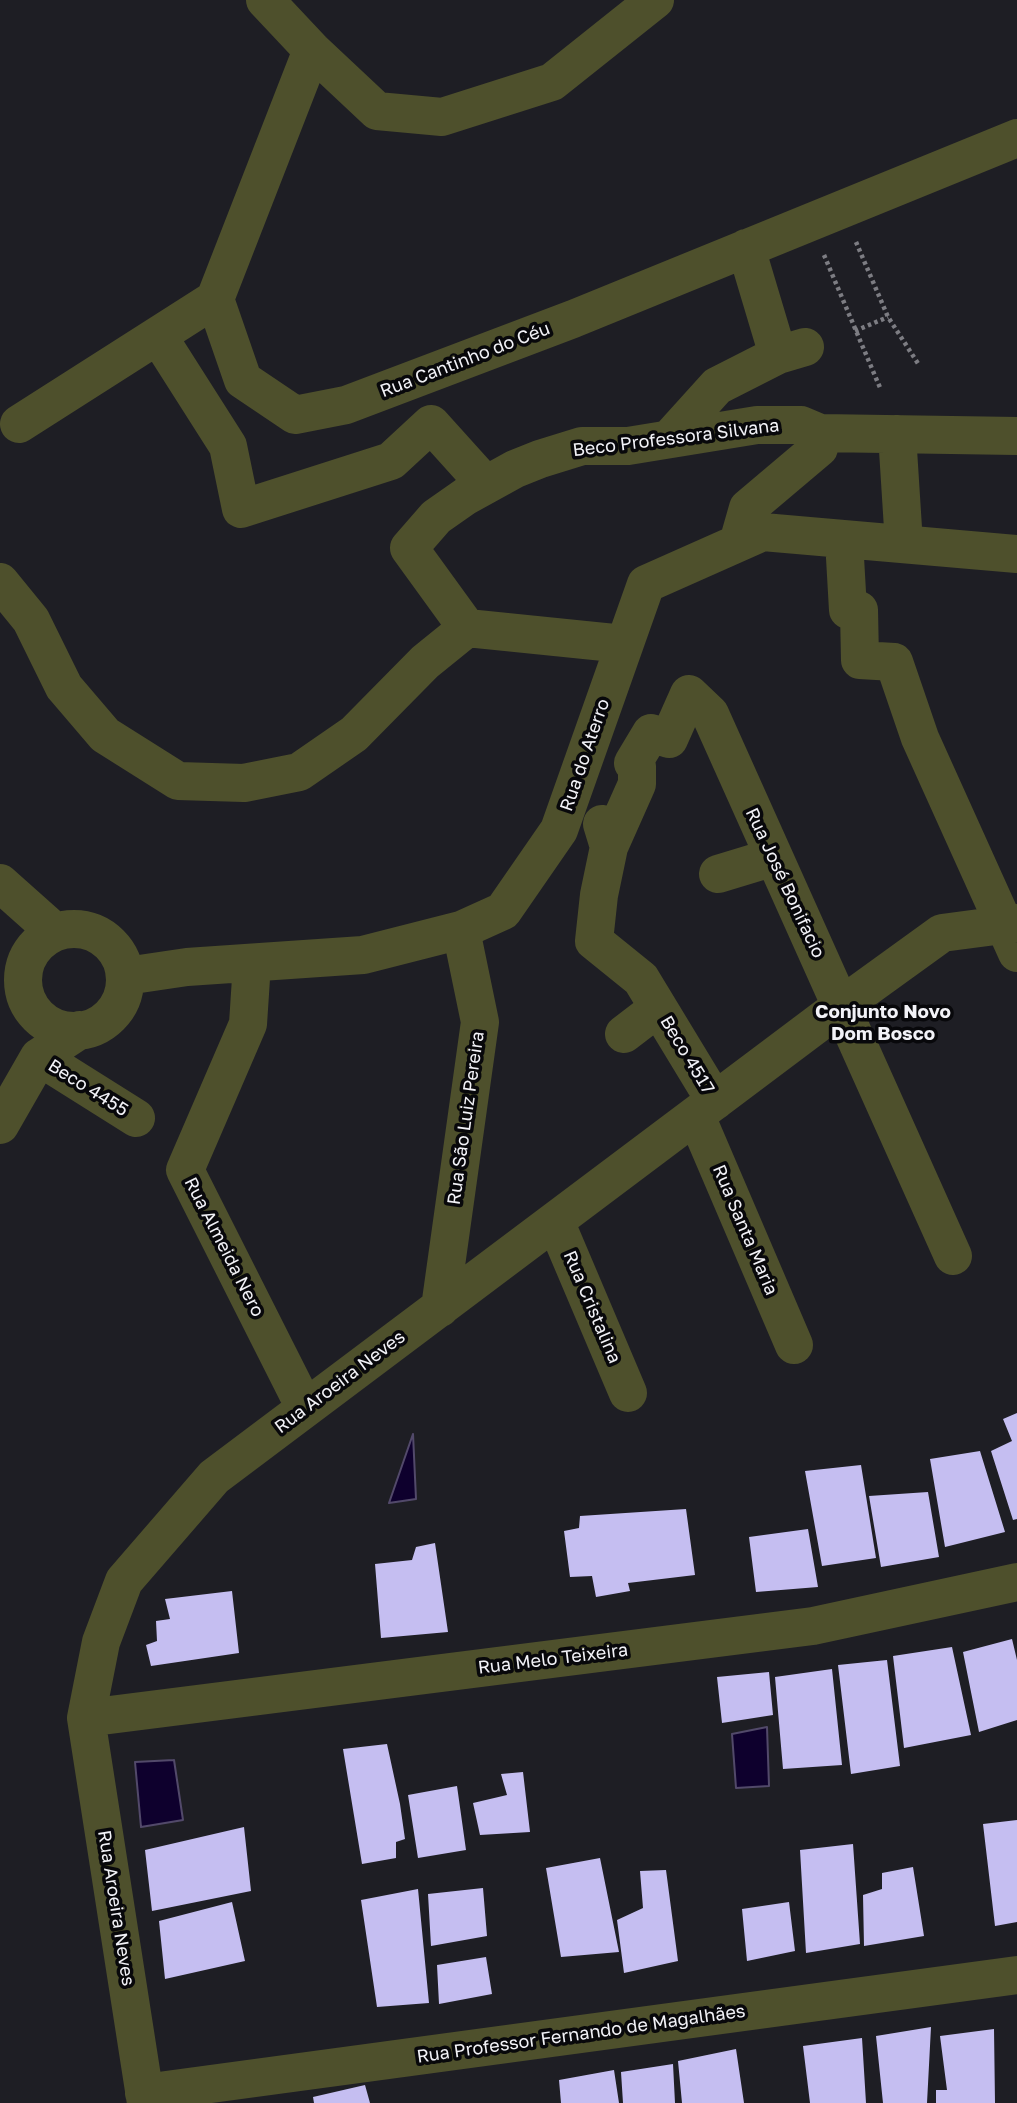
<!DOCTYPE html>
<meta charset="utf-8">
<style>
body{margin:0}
canvas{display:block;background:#1e1e24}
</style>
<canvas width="1017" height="2103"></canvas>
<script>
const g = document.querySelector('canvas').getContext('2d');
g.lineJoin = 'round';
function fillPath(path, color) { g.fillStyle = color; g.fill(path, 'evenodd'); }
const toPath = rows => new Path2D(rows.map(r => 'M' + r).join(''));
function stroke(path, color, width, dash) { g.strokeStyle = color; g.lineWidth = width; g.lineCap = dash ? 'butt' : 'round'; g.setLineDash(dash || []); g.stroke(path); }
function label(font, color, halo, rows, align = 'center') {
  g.font = font + ' "Golos Text",sans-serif'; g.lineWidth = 7; g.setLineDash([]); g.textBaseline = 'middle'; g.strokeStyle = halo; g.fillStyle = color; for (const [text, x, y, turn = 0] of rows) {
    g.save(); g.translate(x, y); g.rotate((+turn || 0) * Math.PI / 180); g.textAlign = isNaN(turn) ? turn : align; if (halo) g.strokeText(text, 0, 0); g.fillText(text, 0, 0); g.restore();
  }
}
const water = toPath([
 [413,1434,416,1499,389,1503,413,1434],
 [767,1727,769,1786,736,1788,732,1734,767,1727],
 [174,1760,183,1820,141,1827,135,1762,174,1760]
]);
fillPath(water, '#0e002d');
stroke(water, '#52496a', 2);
fillPath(toPath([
 [1017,1413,1017,1519,1013,1520,991,1451,1012,1441,1003,1419],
 [980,1451,1005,1532,945,1547,930,1459],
 [861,1465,876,1558,822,1566,805,1471],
 [928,1492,939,1557,881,1567,869,1496],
 [686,1509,695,1575,628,1583,630,1591,596,1597,592,1576,570,1577,564,1531,579,1528,580,1516],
 [808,1529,818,1587,756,1592,749,1537],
 [435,1543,448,1632,381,1638,375,1564,412,1560,416,1547],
 [232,1591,239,1653,151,1666,146,1645,157,1641,156,1621,170,1619,165,1599],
 [1012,1639,1017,1660,1017,1720,979,1732,963,1652],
 [952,1647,971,1735,904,1748,893,1656],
 [887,1660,900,1766,851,1774,838,1665],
 [832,1669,842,1765,783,1769,775,1677],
 [769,1672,773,1715,722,1723,717,1677],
 [387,1744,400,1804,405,1839,396,1842,396,1858,362,1864,343,1749],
 [523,1772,530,1832,480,1835,473,1803,507,1795,501,1774],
 [457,1786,466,1850,418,1858,408,1795],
 [1017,1820,1017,1922,995,1926,983,1824],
 [244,1827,251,1891,152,1911,145,1850],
 [853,1844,860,1944,806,1953,800,1850],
 [600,1858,619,1952,561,1957,546,1868],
 [913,1867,924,1936,864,1946,863,1895,882,1889,882,1873],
 [666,1870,678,1961,624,1973,617,1920,643,1908,640,1871],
 [483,1888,487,1936,431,1946,428,1894],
 [418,1889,429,2003,377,2007,361,1900],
 [232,1902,245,1961,165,1979,159,1921],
 [789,1902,795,1951,747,1961,742,1909],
 [486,1957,492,1994,439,2004,437,1965],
 [931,2027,927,2103,883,2103,876,2036],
 [994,2029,995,2103,936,2103,936,2090,947,2090,940,2036],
 [862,2038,866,2103,810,2103,803,2046],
 [736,2049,744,2103,682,2103,678,2061],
 [673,2064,675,2103,623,2103,621,2072],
 [614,2070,619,2103,561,2103,559,2080],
 [365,2085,370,2103,314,2103,313,2097]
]), '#c5bef1');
stroke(toPath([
 [856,242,888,317,919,365],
 [824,255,881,390],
 [855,331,888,317]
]), '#7d7d83', 4.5, [3.5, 3.5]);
stroke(toPath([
 [265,0,312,50,377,111,442,117,552,82,655,0],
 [312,50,215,299,243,380,295,415,346,405,573,319,1017,138],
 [746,248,778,355],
 [158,336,228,446,241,509,391,461,431,424,486,485],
 [19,424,215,299],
 [820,433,1017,436],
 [897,434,904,544],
 [670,438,717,386,778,355,805,347],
 [844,540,848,610,859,610,860,660,894,662,920,738,1017,953],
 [0,582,31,620,64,687,105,735,178,781,244,783,299,772,354,734,425,662,467,628,624,644],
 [467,628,409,548,436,517,466,496,515,469,540,459,582,446,628,446,757,425,801,425,820,433,819,448,748,508,738,543],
 [602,824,609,847,599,895,594,941,641,979,715,1101],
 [609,847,637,784,637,766,633,763,651,733,669,739,689,694,710,714,953,1256],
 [718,874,774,857],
 [0,883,55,932],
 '23 980a51 51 0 1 1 102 0a51 51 0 1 1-102 0Z',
 [252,963,248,1024,185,1170,305,1408],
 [126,976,187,967,363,955,461,930,503,911,559,830,646,584,763,532,1017,554],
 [624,1034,658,1008],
 [39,1057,136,1118],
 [696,1116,794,1345],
 [0,1125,39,1057,80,1030],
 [555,1221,628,1393],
 [440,1308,480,1022,461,930],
 [86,1718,813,1626,1017,1582],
 [144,2093,1017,1975],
 [146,2103,86,1718,101,1642,124,1581,214,1477,841,1006,942,933,1017,923]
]), '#4e502c', 38);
label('18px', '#f2f2f7', '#08080b', [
 ["Rua Cantinho do Céu",465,360,-21],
 ["Beco Professora Silvana",676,438,-7],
 ["Rua do Aterro",585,755,-71],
 ["Rua José Bonifacio",785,883,65],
 ["Beco 4517",687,1055,59],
 ["Beco 4455",88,1088,32],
 ["Rua São Luiz Pereira",466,1118,-82],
 ["Rua Santa Maria",745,1230,67],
 ["Rua Almeida Nero",224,1247,63],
 ["Rua Cristalina",592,1307,67],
 ["Rua Aroeira Neves",340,1382,-37],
 ["Rua Melo Teixeira",553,1659,-7],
 ["Rua Aroeira Neves",116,1908,81],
 ["Rua Professor Fernando de Magalhães",581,2034,-8]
]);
label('bold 19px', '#f2f2f7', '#08080b', [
 ["Conjunto Novo",883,1012],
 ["Dom Bosco",883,1034]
]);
</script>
